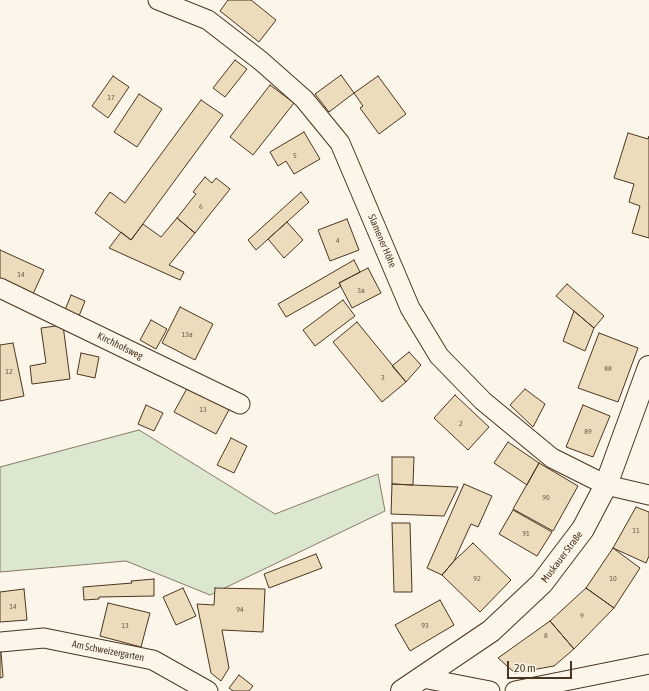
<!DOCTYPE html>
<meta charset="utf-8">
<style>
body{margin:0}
#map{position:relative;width:649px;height:691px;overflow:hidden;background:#fbf6e9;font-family:"Asap Condensed",sans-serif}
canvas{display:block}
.scale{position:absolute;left:507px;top:661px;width:65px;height:18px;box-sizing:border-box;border:2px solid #4a3520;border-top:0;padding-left:5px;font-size:12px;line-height:14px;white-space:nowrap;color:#4a3520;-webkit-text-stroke:3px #fbf6e9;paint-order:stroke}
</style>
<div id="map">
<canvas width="649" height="691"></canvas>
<div class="scale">20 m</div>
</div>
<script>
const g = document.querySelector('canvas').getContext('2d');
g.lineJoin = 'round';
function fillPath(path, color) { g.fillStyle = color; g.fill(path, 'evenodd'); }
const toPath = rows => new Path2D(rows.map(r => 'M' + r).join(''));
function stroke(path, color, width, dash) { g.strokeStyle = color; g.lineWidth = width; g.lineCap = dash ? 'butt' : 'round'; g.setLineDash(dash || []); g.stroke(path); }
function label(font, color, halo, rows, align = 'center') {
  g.font = font + ' "Asap Condensed",sans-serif'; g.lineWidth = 3; g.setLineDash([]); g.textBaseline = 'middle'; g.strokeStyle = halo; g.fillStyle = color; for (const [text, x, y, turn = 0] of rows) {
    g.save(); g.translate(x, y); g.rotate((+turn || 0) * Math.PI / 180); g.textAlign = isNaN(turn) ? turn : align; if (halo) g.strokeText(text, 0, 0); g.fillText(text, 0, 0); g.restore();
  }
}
const green = toPath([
 [139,430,275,514,378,474,385,511,210,595,126,561,0,572,0,467,139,430]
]);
fillPath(green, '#dce7d0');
stroke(green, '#887966', 1);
const building = toPath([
 [228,0,251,0,276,20,259,42,220,11,228,0],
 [235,60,247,69,225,97,213,88,235,60],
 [341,75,354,93,329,112,315,94,341,75],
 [113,76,129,87,108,118,92,106,113,76],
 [378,76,406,114,379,134,360,108,363,106,354,93,378,76],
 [270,85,294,103,253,155,230,137,270,85],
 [139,94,162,109,137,147,114,132,139,94],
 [201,100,223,115,131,240,95,213,110,192,125,203,201,100],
 [304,132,320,159,294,174,286,161,278,166,270,152,304,132],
 [628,133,648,139,649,136,649,238,632,233,640,206,629,202,634,184,614,178,628,133],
 [205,177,212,183,216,178,230,189,195,233,177,218,196,194,193,192,205,177],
 [301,192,309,202,256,250,248,240,301,192],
 [177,218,195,233,169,265,184,272,180,280,109,248,121,232,131,240,143,224,161,237,177,218],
 [347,219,359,250,330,261,318,230,347,219],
 [287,222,303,240,284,258,268,239,287,222],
 [0,250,44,270,33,294,0,279,0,250],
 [354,260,360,272,339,283,341,286,286,317,278,304,354,260],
 [368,268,381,293,352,308,339,283,368,268],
 [567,284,604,316,594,328,556,296,567,284],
 [71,295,85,301,79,316,65,310,71,295],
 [343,300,355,316,315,346,303,330,343,300],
 [180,307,213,324,195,360,162,343,180,307],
 [574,311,594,328,585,351,563,341,574,311],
 [151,320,167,329,156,349,140,340,151,320],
 [357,322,406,382,382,402,333,342,357,322],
 [63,325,70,379,32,384,30,366,46,363,41,328,63,325],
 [599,333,638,348,618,402,578,388,599,333],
 [13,343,24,396,0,401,0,345,13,343],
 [409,352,421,365,406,382,392,366,409,352],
 [81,353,99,357,95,378,77,374,81,353],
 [190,383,231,406,216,434,174,412,190,383],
 [525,389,545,404,533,427,510,405,525,389],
 [455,395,489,427,468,450,434,418,455,395],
 [146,405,163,413,154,431,138,424,146,405],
 [583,405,610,416,593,457,566,447,583,405],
 [231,438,247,446,234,473,217,465,231,438],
 [508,442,539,463,527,485,494,463,508,442],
 [392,457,414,457,413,485,392,484,392,457],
 [539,463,578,486,553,531,513,509,539,463],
 [392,484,413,485,458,487,444,516,391,514,392,484],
 [464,484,492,496,478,527,471,524,454,561,442,575,427,568,464,484],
 [636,507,649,512,649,556,646,563,613,548,636,507],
 [513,510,552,532,537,556,499,534,513,510],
 [392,523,410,523,412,592,394,592,392,523],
 [473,543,511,580,480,612,442,575,454,561,473,543],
 [613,548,640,568,614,608,586,588,613,548],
 [316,554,322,568,269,588,264,574,316,554],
 [154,579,154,596,99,597,99,599,84,600,83,587,132,583,131,581,154,579],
 [183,588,196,616,176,625,163,597,183,588],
 [215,588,265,589,263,632,222,630,229,668,221,681,211,673,197,604,214,605,215,588],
 [586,588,614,608,574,649,550,621,586,588],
 [24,589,27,620,0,622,0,592,24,589],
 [440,600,454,625,410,651,395,625,440,600],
 [108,603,150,613,141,647,100,636,108,603],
 [550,621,574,649,554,666,515,673,498,658,550,621],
 [1,652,3,677,0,678,0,653,1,652],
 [239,675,253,686,249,691,233,691,229,688,239,675]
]);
fillPath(building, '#ecdcbc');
stroke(building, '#4a3520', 1);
const street = toPath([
 [158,0,208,20,261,61,304,99,340,143,410,308,439,356,483,401,552,458,606,485,649,495],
 [0,288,240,404],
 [0,642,44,638,153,660,208,691],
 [423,678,490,691],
 [515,691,649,664]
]);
const primary = toPath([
 [402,691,491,631,542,583,583,529,606,485,649,367]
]);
stroke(street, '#4a3520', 21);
stroke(primary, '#4a3520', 24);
stroke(street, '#fbf6e9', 19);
stroke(primary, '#fbf6e9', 22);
label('8px', '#725f47', null, [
 ["17",111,97],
 ["5",295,155],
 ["6",201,206],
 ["4",338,240],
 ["14",21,274],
 ["3a",361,290],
 ["13a",187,334],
 ["88",608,368],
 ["12",9,371],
 ["3",383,377],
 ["13",203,409],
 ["2",461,423],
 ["89",588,431],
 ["90",546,497],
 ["11",636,530],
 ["91",526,533],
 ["92",477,578],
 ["10",613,578],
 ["14",13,606],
 ["94",240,609],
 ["9",582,615],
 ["13",125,625],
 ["93",425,625],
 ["8",546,635]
]);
label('10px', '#4a3520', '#fbf6e9', [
 ["Slamener Höhe",382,241,67],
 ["Kirchhofsweg",120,346,26],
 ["Muskauer Straße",562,557,-53],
 ["Am Schweizergarten",108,651,11]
]);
</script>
